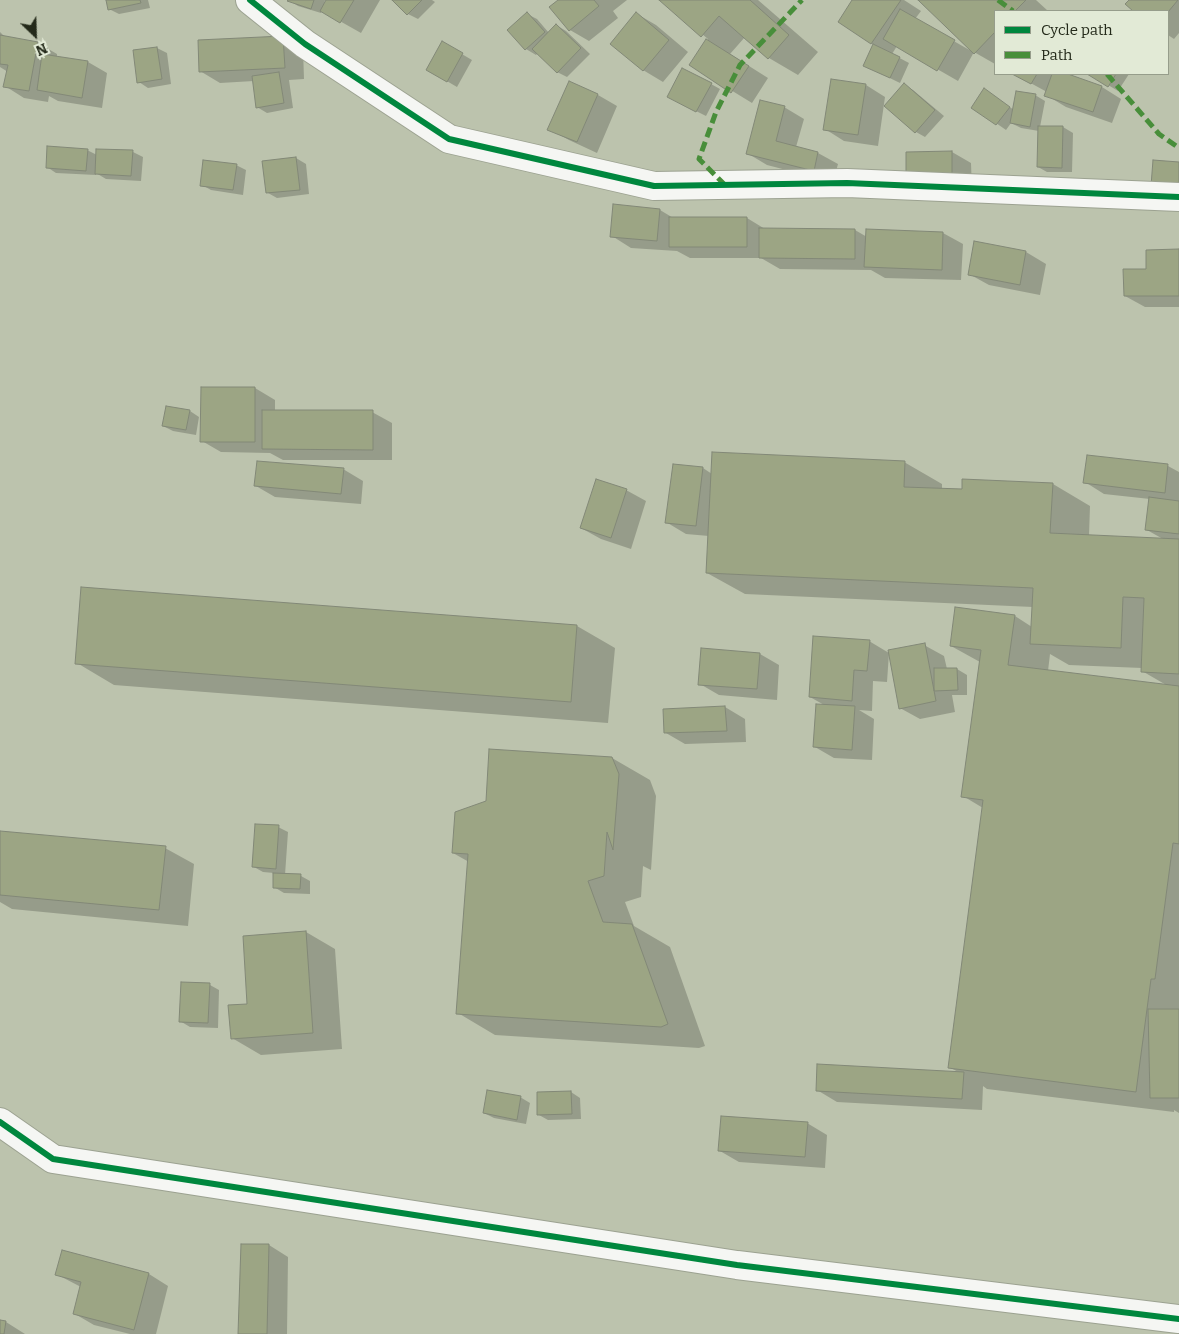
<!DOCTYPE html>
<style>
body{margin:0}
#map{position:relative;width:1179px;height:1334px;overflow:hidden;background:#bcc3ad;font-family:Bitter,serif}
canvas{display:block}
.legend{position:absolute;left:994px;top:10px;width:175px;height:65px;box-sizing:border-box;background:#e2ead6;border:1px solid #969d8b;margin:0;padding:6px 9px;list-style:none;font-size:15px;color:#242a1a}
.legend li{display:flex;align-items:center;gap:10px;height:25px}
.legend b{width:25px;border:1px solid #969d8b}
.north{position:absolute;left:10px;top:10px;width:50px;height:50px;-webkit-text-stroke:4px #e2ead6;paint-order:stroke;rotate:156deg;font-size:14px;font-weight:700;line-height:20px;text-align:center;color:#242a1a}
.north::after{content:'';display:block;margin:auto;width:18px;height:22px;background:#242a1a;clip-path:polygon(50% 0,100% 100%,50% 72%,0 100%)}
</style>
<div id="map">
<canvas width="1179" height="1334"></canvas>
<ul class="legend">
<li><b style="height:6px;background:#00873e"></b>Cycle path</li>
<li><b style="height:6px;background:#488e3a"></b>Path</li>
</ul>
<div class="north">N</div>
</div>
<script>
const g = document.querySelector('canvas').getContext('2d');
g.lineJoin = 'round';
function fillPath(path, color) { g.fillStyle = color; g.fill(path, 'evenodd'); }
const toPath = rows => new Path2D(rows.map(r => 'M' + r).join(''));
function stroke(path, color, width, dash) { g.strokeStyle = color; g.lineWidth = width; g.lineCap = dash ? 'butt' : 'round'; g.setLineDash(dash || []); g.stroke(path); }
fillPath(toPath([
 [107,0,148,0,150,8,119,14,109,9],
 [289,0,325,0,324,5,328,0,380,0,361,33,322,11,321,13,298,6],
 [394,0,432,0,435,2,418,19,408,14],
 [559,0,627,0,613,11,618,18,589,41,570,30],
 [661,0,758,0,818,52,798,75,769,58,745,37,730,54,768,78,752,103,690,65,708,39],
 [854,0,904,0,921,11,915,19,973,52,920,0,1036,0,1048,11,995,11,995,64,974,52,958,81,897,46,892,54,909,63,900,83,865,66,874,45,839,22],
 [1131,0,1179,0,1179,33,1174,39,1168,35,1168,11,1135,11,1127,4],
 [527,14,537,19,549,33,556,25,566,31,590,54,567,77,557,72,538,53,536,55,526,49],
 [637,14,656,25,688,52,663,82,643,70],
 [0,32,4,36,38,43,57,54,57,57,88,62,107,73,102,108,58,101,49,96,48,102,24,98,5,86,8,72,0,67],
 [283,38,303,49,304,79,289,80,293,108,267,113,257,107,254,81,220,83,200,71],
 [443,43,472,60,457,87,428,70],
 [157,48,167,53,171,84,148,88,139,82],
 [1014,74,1064,74,1102,87,1121,99,1112,123,1066,107,1046,95,1047,92],
 [1090,74,1129,74,1118,91],
 [711,84,720,89,706,116,678,102],
 [866,85,885,97,878,146,844,141,825,129],
 [904,85,913,90,944,116,925,137,916,132],
 [985,90,1014,110,1035,95,1045,101,1040,127,1063,127,1073,133,1072,172,1047,172,1038,167,1039,131,1021,128,1011,123,1006,130,973,107],
 [598,95,617,106,597,153,569,140,549,129],
 [784,107,804,119,796,147,818,153,838,164,833,182,767,165,747,153],
 [87,150,97,155,97,150,133,152,143,157,141,181,106,179,96,173,96,175,56,173,47,167],
 [952,152,971,163,972,191,907,181],
 [296,158,306,164,309,194,277,198,268,193],
 [236,165,246,170,243,195,211,190,202,185],
 [615,206,660,210,675,219,747,218,765,229,855,230,867,237,867,230,943,233,963,244,961,280,885,278,871,270,780,269,761,258,690,258,677,251,631,248,612,236],
 [975,243,1026,252,1046,264,1040,295,989,285,969,274],
 [1179,251,1179,307,1145,307,1125,296,1148,270],
 [255,388,275,400,275,411,372,412,392,423,392,460,283,460,270,453,221,452,202,441],
 [190,411,199,417,196,435,173,431,163,426],
 [904,462,942,484,942,490,963,491,1053,484,1090,506,1089,536,1163,539,1147,530,1150,499,1104,494,1085,482,1168,466,1179,472,1179,1113,1174,1110,1174,1112,987,1089,983,1086,982,1110,837,1102,817,1090,960,1073,949,1067,983,808,963,796,980,662,951,646,1015,616,1032,627,1033,607,745,594,707,573,709,536,686,534,666,522,703,468,712,474],
 [1050,654,1069,665,1142,668,1142,671,1168,686,1048,671],
 [343,469,363,481,361,504,275,497,256,486],
 [626,490,646,501,631,549,601,539,581,528],
 [82,589,577,626,615,648,608,723,114,685,77,663],
 [869,641,889,653,887,682,873,681,872,711,859,710,874,719,872,760,834,758,815,747,826,706,810,697],
 [924,645,944,656,947,669,957,669,967,675,967,695,952,695,955,712,920,719,900,708],
 [760,654,779,665,777,700,719,695,700,684],
 [725,707,745,719,746,742,685,744,666,733,665,710],
 [612,758,650,780,656,796,651,870,643,866,641,897,625,902,634,926,670,947,705,1046,699,1048,495,1035,458,1013,469,862,453,853],
 [278,827,288,832,285,875,301,876,310,881,310,894,284,893,274,887,274,873,263,872,254,867],
 [0,832,165,848,194,864,188,926,12,909,0,902],
 [306,932,335,949,342,1049,261,1055,232,1038],
 [210,985,219,990,218,1028,190,1027,180,1021],
 [571,1092,580,1098,581,1119,548,1120,539,1115],
 [520,1097,530,1103,526,1124,494,1118,484,1113],
 [807,1123,827,1135,825,1168,739,1162,720,1151],
 [269,1245,288,1257,287,1334,240,1334],
 [56,1274,149,1274,168,1286,156,1334,130,1334,94,1325,75,1314,81,1287],
 [0,1321,6,1322,25,1334,0,1334]
]), '#0003');
const building = toPath([
 [106,0,140,0,141,3,108,10,106,0],
 [288,0,314,0,311,9,287,1,288,0],
 [326,0,354,0,340,23,320,11,326,0],
 [392,0,422,0,407,15,392,0],
 [558,0,594,0,599,6,569,31,549,7,558,0],
 [659,0,750,0,789,35,768,59,719,16,701,37,659,0],
 [852,0,901,0,871,44,838,22,852,0],
 [918,0,1026,0,1015,11,995,11,995,32,974,54,918,0],
 [1129,0,1178,0,1168,12,1133,11,1125,4,1129,0],
 [900,9,955,40,937,71,883,39,900,9],
 [527,12,545,32,525,50,507,30,527,12],
 [636,12,669,40,643,71,610,44,636,12],
 [556,24,581,48,557,73,532,49,556,24],
 [0,35,38,42,29,91,3,87,8,65,0,64,0,35],
 [283,36,285,68,199,72,198,40,283,36],
 [706,39,749,66,731,93,689,65,706,39],
 [442,41,463,53,447,82,426,70,442,41],
 [873,44,900,57,890,78,863,66,873,44],
 [157,47,162,79,137,83,133,50,157,47],
 [42,54,88,61,82,98,37,90,42,54],
 [682,68,712,83,696,112,667,97,682,68],
 [279,72,284,103,256,108,252,76,279,72],
 [1012,74,1037,74,1031,84,1012,74],
 [1052,74,1068,74,1102,86,1093,112,1044,96,1052,74],
 [1087,74,1116,74,1108,87,1087,74],
 [831,79,866,84,858,135,823,130,831,79],
 [569,81,598,94,577,142,547,130,569,81],
 [904,83,935,110,915,133,884,106,904,83],
 [984,88,1010,107,996,125,971,108,984,88],
 [1016,91,1036,94,1030,127,1010,123,1016,91],
 [760,100,785,106,776,141,818,152,814,171,746,154,760,100],
 [1038,126,1063,126,1062,168,1037,167,1038,126],
 [47,146,88,149,86,171,46,168,47,146],
 [96,149,133,150,131,176,95,174,96,149],
 [952,151,952,180,906,182,906,152,952,151],
 [296,157,300,190,266,193,262,161,296,157],
 [203,160,237,164,233,190,200,186,203,160],
 [1153,160,1179,162,1179,188,1151,186,1153,160],
 [613,204,660,209,657,241,610,237,613,204],
 [669,217,747,217,747,247,669,247,669,217],
 [759,228,855,229,855,259,759,258,759,228],
 [866,229,943,232,942,270,864,267,866,229],
 [974,241,1026,251,1020,285,968,275,974,241],
 [1179,249,1179,296,1124,296,1123,269,1146,269,1146,250,1179,249],
 [201,387,255,387,255,442,200,442,201,387],
 [166,406,190,410,186,430,162,426,166,406],
 [262,410,373,410,373,450,262,449,262,410],
 [712,452,905,461,904,487,962,489,962,479,1053,483,1050,533,1179,539,1179,674,1141,672,1144,598,1123,597,1121,648,1030,644,1033,588,706,573,712,452],
 [1087,455,1168,464,1165,493,1083,483,1087,455],
 [257,461,344,468,341,494,254,486,257,461],
 [673,464,703,467,696,526,665,523,673,464],
 [596,479,627,489,611,538,580,528,596,479],
 [1149,497,1179,501,1179,534,1145,530,1149,497],
 [81,587,577,625,571,702,75,664,81,587],
 [955,607,1015,615,1008,665,1179,686,1179,844,1173,843,1155,979,1151,979,1136,1092,948,1068,983,800,961,797,981,650,950,646,955,607],
 [813,636,870,640,867,671,854,670,852,701,809,697,813,636],
 [925,643,936,701,899,709,888,650,925,643],
 [701,648,760,653,757,689,698,685,701,648],
 [934,668,957,668,958,690,934,691,934,668],
 [816,704,855,706,852,750,813,747,816,704],
 [725,706,727,731,664,733,663,709,725,706],
 [489,749,612,757,619,774,613,850,607,832,604,876,588,881,603,922,632,924,668,1024,661,1027,456,1014,468,854,452,853,455,812,486,801,489,749],
 [255,824,279,825,276,869,252,867,255,824],
 [0,831,166,846,159,910,0,895,0,831],
 [273,873,301,874,300,889,273,888,273,873],
 [306,931,313,1033,231,1039,228,1005,247,1004,243,936,306,931],
 [181,982,210,983,208,1023,179,1022,181,982],
 [1148,1009,1179,1009,1179,1098,1150,1098,1148,1009],
 [817,1064,964,1072,962,1099,816,1091,817,1064],
 [487,1090,521,1096,517,1120,483,1113,487,1090],
 [571,1091,572,1114,537,1115,537,1092,571,1091],
 [721,1116,808,1122,805,1157,718,1151,721,1116],
 [241,1244,269,1244,267,1334,238,1334,241,1244],
 [62,1250,149,1273,134,1330,73,1314,81,1282,55,1275,62,1250],
 [0,1320,6,1321,4,1334,0,1334,0,1320]
]);
fillPath(building, '#9ca584');
stroke(building, '#828877', 1);
const minor = toPath([
 [250,0,305,44,449,139,654,186,847,183,1179,197],
 [0,1122,53,1159,737,1265,1179,1319]
]);
stroke(minor, '#9ca291', 30);
stroke(minor, '#f5f6f3', 28);
stroke(toPath([
 [998,0,1013,11],
 [1107,74,1159,134,1179,148],
 [725,185,699,159,716,112,740,65,802,0]
]), '#488e3a', 5, [10, 5]);
stroke(toPath([
 [250,0,305,44,449,139,654,186,847,183,1179,197],
 [0,1122,53,1159,737,1265,1179,1319]
]), '#00873e', 6);
</script>
